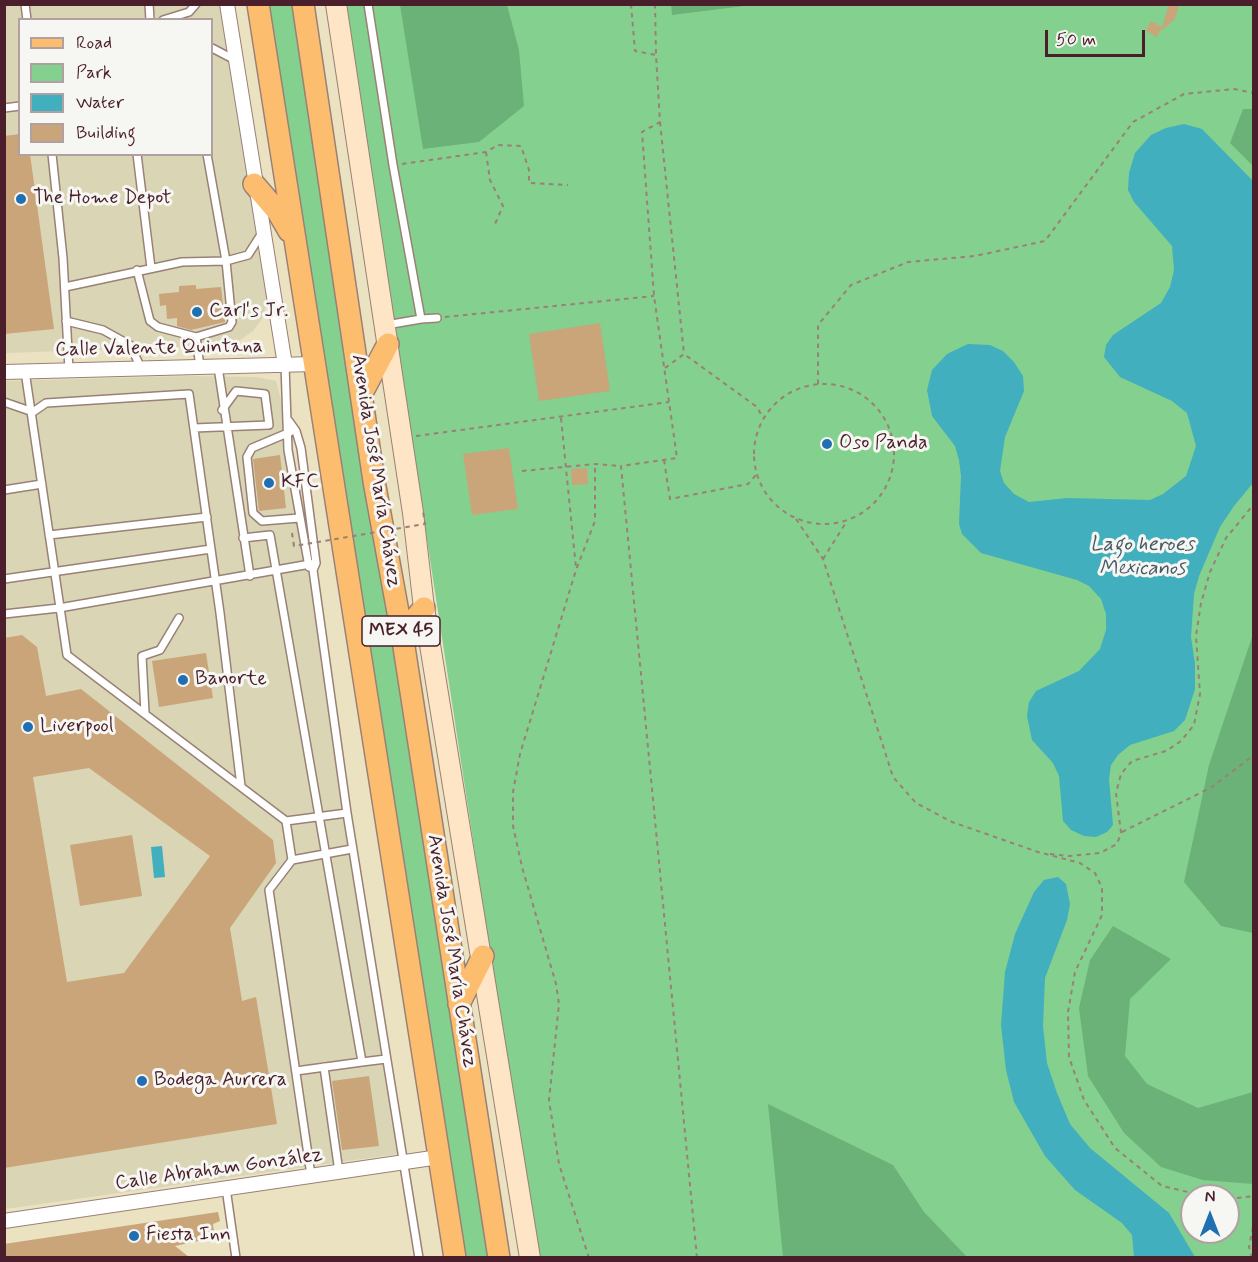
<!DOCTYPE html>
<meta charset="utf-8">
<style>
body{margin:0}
#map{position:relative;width:1258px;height:1262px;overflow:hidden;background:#ebe2c2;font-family:Mynerve,sans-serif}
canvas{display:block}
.frame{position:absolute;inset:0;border:6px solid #4a1f2b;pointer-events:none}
.legend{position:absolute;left:18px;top:18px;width:195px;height:138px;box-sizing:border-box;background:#f6f6f2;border:2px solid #b1a0a2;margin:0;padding:8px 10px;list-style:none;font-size:18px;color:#4a1f2b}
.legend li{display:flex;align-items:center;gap:12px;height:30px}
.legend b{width:30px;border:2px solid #b1a0a2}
.north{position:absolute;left:1180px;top:1184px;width:60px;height:60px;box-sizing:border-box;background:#f6f6f2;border:2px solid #b1a0a2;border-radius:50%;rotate:0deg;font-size:16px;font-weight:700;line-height:24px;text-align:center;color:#4a1f2b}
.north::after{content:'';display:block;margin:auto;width:21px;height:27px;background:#1f6fb2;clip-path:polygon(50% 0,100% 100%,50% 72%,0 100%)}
.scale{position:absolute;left:1045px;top:30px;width:100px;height:27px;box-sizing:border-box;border:3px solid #4a1f2b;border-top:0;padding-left:8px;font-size:18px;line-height:21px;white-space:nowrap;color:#4a1f2b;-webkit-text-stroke:4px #f6f6f2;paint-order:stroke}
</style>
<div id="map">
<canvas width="1258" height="1262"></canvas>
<div class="frame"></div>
<ul class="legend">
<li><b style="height:8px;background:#fcbd6f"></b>Road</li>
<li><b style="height:16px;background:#84d08e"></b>Park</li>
<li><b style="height:16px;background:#41afbe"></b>Water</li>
<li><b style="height:16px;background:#c9a579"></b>Building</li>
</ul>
<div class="north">N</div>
<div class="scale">50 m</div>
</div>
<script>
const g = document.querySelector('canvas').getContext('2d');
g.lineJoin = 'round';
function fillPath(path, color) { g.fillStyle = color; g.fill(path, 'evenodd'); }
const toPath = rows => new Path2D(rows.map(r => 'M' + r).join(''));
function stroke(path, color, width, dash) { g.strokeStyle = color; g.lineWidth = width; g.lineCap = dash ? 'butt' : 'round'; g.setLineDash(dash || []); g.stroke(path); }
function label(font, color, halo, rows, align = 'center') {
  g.font = font + ' Mynerve,sans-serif'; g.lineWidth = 6; g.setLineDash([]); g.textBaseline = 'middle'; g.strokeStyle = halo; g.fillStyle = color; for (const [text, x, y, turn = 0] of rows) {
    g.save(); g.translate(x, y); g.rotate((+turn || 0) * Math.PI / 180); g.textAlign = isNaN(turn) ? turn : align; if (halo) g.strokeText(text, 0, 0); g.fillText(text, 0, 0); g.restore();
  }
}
fillPath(toPath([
 [4,5,220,5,267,297,264,316,253,331,233,345,5,353],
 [20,20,212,20,212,154,20,154],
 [188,376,256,377,276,381,284,411,405,1153,5,1209,4,381]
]), '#d9d5b5');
fillPath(toPath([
 [267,5,300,5,495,1257,459,1257],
 [345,5,1253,5,1253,1257,537,1257],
 [1192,1196,1228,1196,1228,1232,1192,1232]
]), '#84d08e');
fillPath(toPath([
 [671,4,752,4,752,5,672,15],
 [400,5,507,5,519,50,524,106,479,142,423,149],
 [1243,109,1253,109,1253,166,1230,143],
 [1253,634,1253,933,1221,926,1184,882,1209,765],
 [1113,926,1171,959,1130,999,1125,1056,1147,1084,1198,1108,1253,1092,1253,1184,1203,1180,1161,1167,1124,1133,1088,1076,1079,1008,1090,960],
 [768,1104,893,1165,924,1212,967,1257,783,1257]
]), '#6bb279');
fillPath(toPath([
 [1184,124,1202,129,1253,181,1253,483,1234,506,1220,527,1199,576,1194,594,1191,637,1195,664,1195,689,1185,720,1174,731,1130,745,1118,755,1111,765,1109,779,1113,825,1107,832,1096,837,1084,836,1071,830,1063,821,1059,776,1053,763,1032,740,1027,716,1029,702,1036,691,1079,671,1100,649,1106,630,1106,614,1101,599,1089,586,1077,580,981,553,962,534,959,524,961,476,959,460,955,446,932,416,927,390,932,370,947,354,968,344,990,345,1003,351,1014,362,1023,376,1024,391,1005,437,1000,471,1004,483,1014,494,1029,502,1067,498,1150,500,1163,494,1186,476,1196,446,1187,413,1172,401,1120,377,1104,357,1106,345,1113,335,1161,303,1170,287,1174,270,1172,246,1134,202,1128,190,1129,173,1135,153,1151,135,1166,128],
 [162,846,165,877,154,878,151,847],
 [1058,877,1066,884,1070,904,1067,920,1045,978,1043,1026,1047,1063,1057,1093,1070,1124,1090,1148,1169,1213,1195,1257,1134,1257,1132,1235,1122,1223,1075,1190,1045,1156,1014,1102,1006,1070,1001,1025,1005,972,1015,934,1034,892,1044,880]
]), '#41afbe');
fillPath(toPath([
 [1169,4,1179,4,1175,19,1161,31],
 [1151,21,1162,27,1157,37,1146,31],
 [20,134,20,154,30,154,54,329,4,334,4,136],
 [196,285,196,289,221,287,225,322,191,330,177,326,177,318,167,319,166,305,160,306,159,294,179,292,179,286],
 [600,323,610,391,539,401,529,334],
 [509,448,518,509,472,515,463,454],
 [280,455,286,508,259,511,253,459],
 [587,468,588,484,572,485,571,469],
 [22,635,37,647,46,696,81,689,273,840,276,863,230,928,242,1001,256,997,277,1124,4,1168,4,638],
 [89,768,210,856,124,973,67,982,33,777],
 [206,653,213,698,159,707,152,661],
 [132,835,142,896,80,906,70,845],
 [369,1076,379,1146,342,1150,332,1081],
 [218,1212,220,1221,213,1224,214,1232,205,1232,208,1239,175,1246,189,1257,4,1257,4,1244]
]), '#c9a579');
const lane = toPath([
 [25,4,27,20],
 [149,4,150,20],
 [368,4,393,165,421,319,386,325],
 [163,20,189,12,196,4],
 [212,48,235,60],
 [4,108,20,106],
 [52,154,63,258,69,370],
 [137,154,151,268],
 [137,270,150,321,158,327,196,337],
 [65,287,182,262,226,261,207,154],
 [421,319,437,318],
 [66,321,103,330,130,345,141,368],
 [285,365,288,450,309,567],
 [200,367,196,337,229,327,232,322,226,261,248,255,262,233],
 [218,367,250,576],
 [25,371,67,655,286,821,292,860],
 [4,402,33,412,46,403,189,394,220,613,241,786],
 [289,421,296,431,301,448,316,563,313,570,347,813,419,1258],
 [194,428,269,425,265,394,236,391,222,410],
 [290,432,252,448,247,457,253,513,262,521,299,518],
 [4,490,42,484],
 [49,535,207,517],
 [243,538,270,535,362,1062,296,1071],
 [4,579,211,549],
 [4,614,59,608,316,563],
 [145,713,142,656,160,650,179,618],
 [286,821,347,813],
 [362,1062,386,1059],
 [324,1067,339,1172],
 [311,1175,269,890,292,860,352,849],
 [226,1188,236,1258]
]);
const street = toPath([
 [227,4,285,365],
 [4,372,314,364],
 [4,1221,439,1157]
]);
const secondary = toPath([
 [336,4,413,513,424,608,530,1258]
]);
const primary = toPath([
 [258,4,455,1258],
 [303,4,374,481,402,634,499,1258],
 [254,184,278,212,289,231],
 [362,393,388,344],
 [402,634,424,608],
 [459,1004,483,956]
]);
stroke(lane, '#9a8076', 10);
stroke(street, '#9a8076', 16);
stroke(secondary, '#9a8076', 22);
stroke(primary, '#9a8076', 24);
stroke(toPath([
 [631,4,635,51,656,55,660,122,642,132,654,296,677,458,621,466,697,1258],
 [655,4,656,55],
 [660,122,684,354],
 [486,152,490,180,503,206,495,224],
 [402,164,486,152,498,145,521,146,529,170,529,183,568,185],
 [445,317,654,296],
 [665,368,684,354,757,407,763,418],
 '754 454a70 70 0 1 1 140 0a70 70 0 1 1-140 0Z',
 [818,384,818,325,851,285,908,262,975,256,1045,241,1133,122,1184,94,1234,89,1254,93],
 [561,418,576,568],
 [416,436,669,402],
 [664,460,670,499,748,484,756,475],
 [522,471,595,464,620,466],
 [796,519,823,559,893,777,916,803,952,822,1038,852,1080,863,1095,873,1102,888,1102,915,1075,972,1068,1012,1069,1057,1084,1100,1115,1148,1162,1186,1205,1196],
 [823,559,847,521],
 [1122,832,1212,787,1254,755],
 [1050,854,1069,856,1100,853,1117,844,1121,833,1116,793,1121,774,1132,761,1166,751,1181,741,1194,725,1200,694,1196,636,1201,603,1210,572,1226,538,1254,504],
 [1228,1199,1254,1196],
 [589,1258,559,1164,549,1100,559,1004,556,984,522,867,513,826,513,792,520,754,576,570,595,521,595,464],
 [1252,1258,1249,1247,1254,1222]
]), '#9a8076', 2, [4.5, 4.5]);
stroke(lane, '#fff', 7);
stroke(street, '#fff', 14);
stroke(secondary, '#fee5c5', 20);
stroke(primary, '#fcbd6f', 21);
stroke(toPath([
 [292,533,294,546,425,524,423,511]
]), '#9a8076', 2, [4.5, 4.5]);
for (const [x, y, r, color] of [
 [21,199,6,"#1f6fb2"],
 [197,312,6,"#1f6fb2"],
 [827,444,6,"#1f6fb2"],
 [269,483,6,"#1f6fb2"],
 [183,680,6,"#1f6fb2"],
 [28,727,6,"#1f6fb2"],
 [142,1081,6,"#1f6fb2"],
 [134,1236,6,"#1f6fb2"]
]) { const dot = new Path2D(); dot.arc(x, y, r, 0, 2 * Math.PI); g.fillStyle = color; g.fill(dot); stroke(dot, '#f6f6f2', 2); }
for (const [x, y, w] of [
 [401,631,78]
]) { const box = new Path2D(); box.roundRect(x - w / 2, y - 15, w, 30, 4.5); g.fillStyle = '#f6f6f2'; g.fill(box); stroke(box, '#4a1f2b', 1.5); }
label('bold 18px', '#4a1f2b', null, [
 ["MEX 45",401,631]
]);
label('20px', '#4a1f2b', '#f6f6f2', [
 ["The Home Depot",33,199],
 ["Carl's Jr.",209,312],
 ["Oso Panda",839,444],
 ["KFC",281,483],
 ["Banorte",195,680],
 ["Liverpool",40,727],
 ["Bodega Aurrera",154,1081],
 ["Fiesta Inn",146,1236]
], 'left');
label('20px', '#4a1f2b', '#f6f6f2', [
 ["Calle Valente Quintana",159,349,-1],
 ["Avenida José María Chávez",375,471,81],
 ["Avenida José María Chávez",451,951,81],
 ["Calle Abraham González",219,1170,-8]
]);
label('italic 21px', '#465966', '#f6f6f2', [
 ["Lago heroes",1142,546],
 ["Mexicanos",1142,570]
]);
</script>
